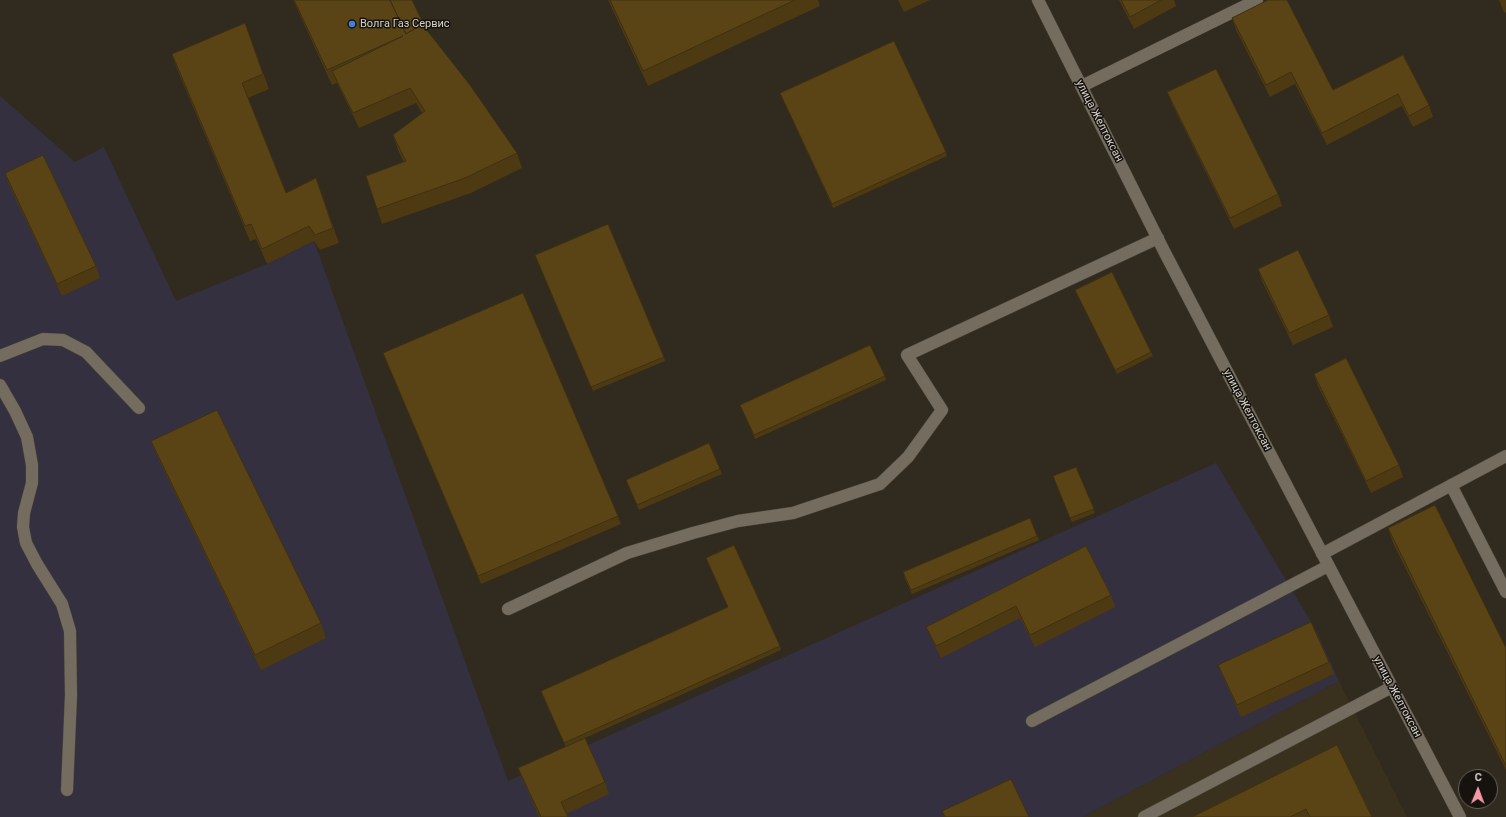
<!DOCTYPE html>
<meta charset="utf-8">
<style>
body{margin:0}
#map{position:relative;width:1506px;height:817px;overflow:hidden;background:#312a1e;font-family:Roboto,sans-serif}
canvas{display:block}
.north{position:absolute;left:1458px;top:769px;width:40px;height:40px;box-sizing:border-box;background:#16130e;border:1px solid #635f59;border-radius:50%;rotate:1deg;font-size:11px;font-weight:700;line-height:16px;text-align:center;color:#d6d2ca}
.north::after{content:'';display:block;margin:auto;width:14px;height:18px;background:#f49aa4;clip-path:polygon(50% 0,100% 100%,50% 72%,0 100%)}
</style>
<div id="map">
<canvas width="1506" height="817"></canvas>
<div class="north">С</div>
</div>
<script>
const g = document.querySelector('canvas').getContext('2d');
g.lineJoin = 'round';
function fillPath(path, color) { g.fillStyle = color; g.fill(path, 'evenodd'); }
const toPath = rows => new Path2D(rows.map(r => 'M' + r).join(''));
function stroke(path, color, width, dash) { g.strokeStyle = color; g.lineWidth = width; g.lineCap = dash ? 'butt' : 'round'; g.setLineDash(dash || []); g.stroke(path); }
function label(font, color, halo, rows, align = 'center') {
  g.font = font + ' Roboto,sans-serif'; g.lineWidth = 3; g.setLineDash([]); g.textBaseline = 'middle'; g.strokeStyle = halo; g.fillStyle = color; for (const [text, x, y, turn = 0] of rows) {
    g.save(); g.translate(x, y); g.rotate((+turn || 0) * Math.PI / 180); g.textAlign = isNaN(turn) ? turn : align; if (halo) g.strokeText(text, 0, 0); g.fillText(text, 0, 0); g.restore();
  }
}
fillPath(toPath([
 [1339,681,1407,817,1083,817]
]), '#3a301e');
fillPath(toPath([
 [0,96,75,162,104,147,176,301,267,264,314,241,508,781,1216,463,1317,632,1339,681,1083,817,0,817]
]), '#343040');
const minor = toPath([
 [1038,0,1164,251,1460,817],
 [1082,86,1257,0],
 [0,356,43,339,63,340,86,352,139,408],
 [0,385,15,411,27,437,32,465,32,483,24,513,23,527,26,543,37,564,62,604,70,631,71,695,67,790],
 [1451,485,1506,592],
 [1322,554,1506,456],
 [508,609,627,553,693,533,738,521,793,513,880,484,908,457,942,410,907,355,1158,238],
 [1032,721,1328,566],
 [1144,817,1392,687]
]);
stroke(minor, '#4a453a', 13);
stroke(minor, '#746c5e', 12);
fillPath(toPath([
 [293,0,412,0,424,27,517,153,522,168,471,193,382,224,377,209,404,162,398,150,393,135,422,113,416,103,359,128,337,83,332,85],
 [608,0,818,0,820,6,648,86],
 [898,0,930,0,904,12],
 [1119,0,1174,0,1176,6,1134,29],
 [1499,0,1506,0,1506,12,1504,13],
 [1232,18,1333,90,1403,55,1429,105,1433,117,1413,127,1402,106,1327,145,1295,84,1270,97,1236,30],
 [245,23,269,89,248,98,286,193,316,178,339,243,320,250,314,241,267,264,256,239,250,241,177,69,172,54],
 [1168,92,1278,194,1282,206,1234,229,1172,104],
 [780,93,946,152,947,156,833,208],
 [5,173,96,266,100,278,62,296,9,185],
 [537,259,664,357,665,361,593,391],
 [1258,269,1329,315,1333,327,1293,345,1262,281],
 [1075,290,1151,352,1153,356,1117,374],
 [383,353,618,516,621,524,481,584],
 [1314,374,1399,465,1403,477,1371,493,1318,386],
 [885,376,886,380,755,439,740,405],
 [151,441,321,623,326,638,261,670,157,456],
 [1076,467,1095,513,1072,522,1053,476],
 [720,469,722,474,639,510,626,480],
 [1030,518,1039,540,912,594,904,577],
 [1388,528,1506,648,1506,770,1393,543],
 [1086,546,1111,595,1115,607,1035,647,1020,618,941,658,931,638,926,627],
 [706,558,780,646,781,650,585,738,605,782,609,794,566,814,568,817,539,817,523,780,518,768,566,747,541,691,728,607],
 [1329,662,1334,674,1241,717,1223,677,1218,665],
 [1337,745,1372,817,1192,817]
]), '#4d3a13');
const building = toPath([
 [294,0,390,0,406,34,422,24,470,85,517,153,465,178,377,209,366,176,406,161,393,135,425,111,410,88,353,113,332,71,403,36,327,70,294,0],
 [390,0,412,0,424,25,422,24,406,34,390,0],
 [610,0,795,0,643,71,610,0],
 [1121,0,1161,0,1130,17,1121,0],
 [1268,0,1287,0,1333,90,1403,55,1429,105,1409,116,1398,94,1322,133,1291,72,1266,85,1232,18,1268,0],
 [245,23,263,74,242,83,286,193,316,178,333,228,315,235,309,226,262,249,251,224,245,226,172,54,245,23],
 [894,41,946,152,832,204,780,93,894,41],
 [1216,69,1278,194,1230,218,1167,92,1216,69],
 [43,155,96,266,57,284,5,173,43,155],
 [608,224,664,357,591,387,535,255,608,224],
 [1298,250,1329,315,1289,333,1258,269,1298,250],
 [1112,272,1151,352,1115,370,1075,290,1112,272],
 [523,293,618,516,478,576,383,353,523,293],
 [870,345,885,376,754,435,740,405,870,345],
 [1346,358,1399,465,1366,481,1314,374,1346,358],
 [217,410,321,623,255,655,151,441,217,410],
 [709,443,720,469,637,505,626,480,709,443],
 [1076,467,1094,509,1070,518,1053,476,1076,467],
 [1435,505,1506,648,1506,766,1388,528,1435,505],
 [1030,518,1037,536,911,590,903,572,1030,518],
 [734,545,780,646,564,743,541,691,728,607,706,558,734,545],
 [1086,546,1111,595,1030,635,1016,606,936,646,926,627,1086,546],
 [1311,622,1329,662,1237,705,1218,665,1311,622],
 [585,738,605,782,561,802,568,817,541,817,518,768,585,738],
 [1337,745,1372,817,1310,817,1306,809,1290,817,1192,817,1337,745],
 [1011,779,1029,817,945,817,942,811,1011,779]
]);
fillPath(building, '#5a4416');
stroke(building, '#3f300f', 1);
for (const [x, y, r, color] of [
 [352,24,4,"#3f7fe0"]
]) { const dot = new Path2D(); dot.arc(x, y, r, 0, 2 * Math.PI); g.fillStyle = color; g.fill(dot); stroke(dot, '#16130e', 1.5); }
label('11px', '#d6d2ca', '#16130e', [
 ["Волга Газ Сервис",360,24]
], 'left');
label('11px', '#d6d2ca', '#16130e', [
 ["улица Желтоксан",1099,121,63],
 ["улица Желтоксан",1247,410,62],
 ["улица Желтоксан",1397,697,62]
]);
</script>
